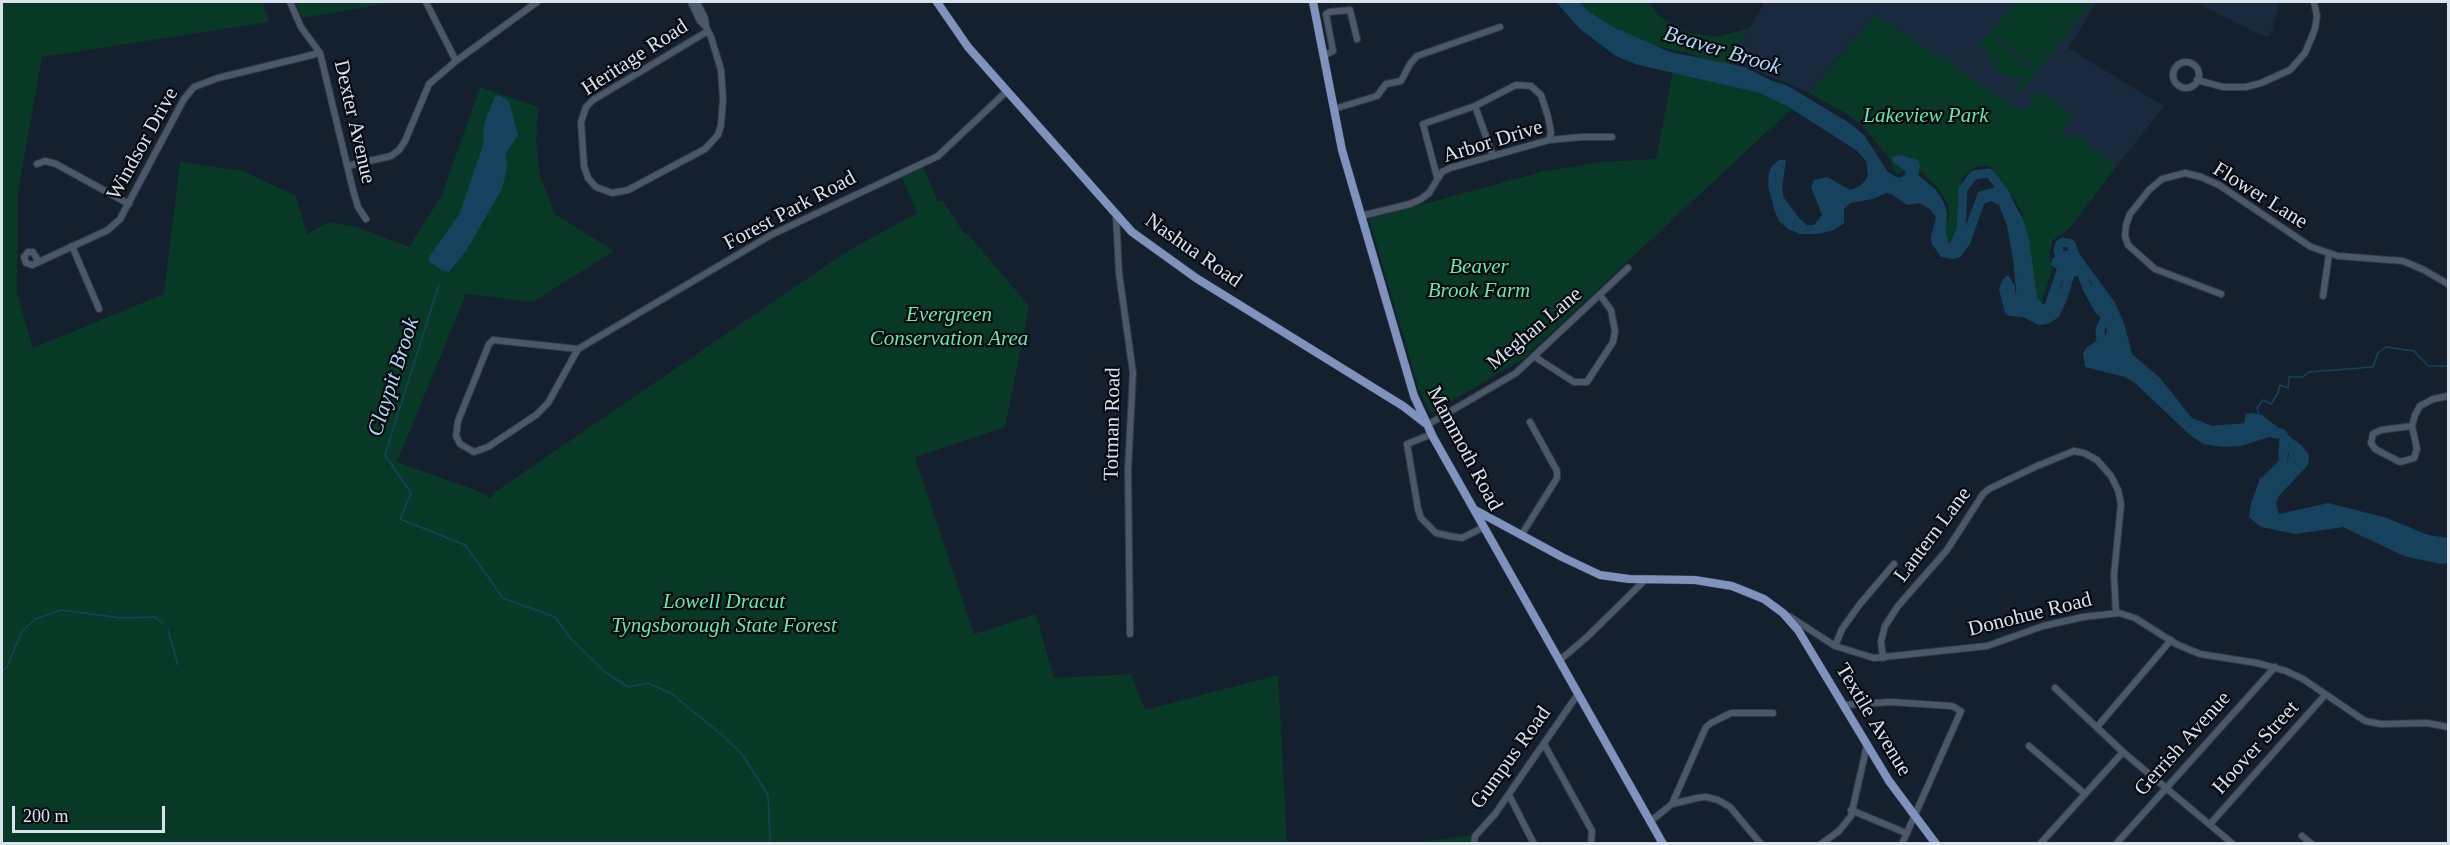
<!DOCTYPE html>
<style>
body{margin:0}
#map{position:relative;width:2450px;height:845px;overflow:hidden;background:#15202f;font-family:"Times New Roman",serif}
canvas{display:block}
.frame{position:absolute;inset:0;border:3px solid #dae2ec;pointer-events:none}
.scale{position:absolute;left:12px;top:806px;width:153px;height:27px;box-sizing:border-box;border:3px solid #dae2ec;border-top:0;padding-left:8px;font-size:18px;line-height:21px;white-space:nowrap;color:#dae2ec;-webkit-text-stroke:4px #060a10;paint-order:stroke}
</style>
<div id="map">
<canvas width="2450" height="845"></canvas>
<div class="frame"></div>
<div class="scale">200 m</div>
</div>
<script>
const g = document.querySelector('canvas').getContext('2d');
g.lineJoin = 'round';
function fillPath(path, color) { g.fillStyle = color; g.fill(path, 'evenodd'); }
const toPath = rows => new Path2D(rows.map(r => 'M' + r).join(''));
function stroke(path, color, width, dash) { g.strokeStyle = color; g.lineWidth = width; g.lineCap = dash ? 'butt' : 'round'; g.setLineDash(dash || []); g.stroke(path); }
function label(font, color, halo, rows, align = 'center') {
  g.font = font + ' "Times New Roman",serif'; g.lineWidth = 4.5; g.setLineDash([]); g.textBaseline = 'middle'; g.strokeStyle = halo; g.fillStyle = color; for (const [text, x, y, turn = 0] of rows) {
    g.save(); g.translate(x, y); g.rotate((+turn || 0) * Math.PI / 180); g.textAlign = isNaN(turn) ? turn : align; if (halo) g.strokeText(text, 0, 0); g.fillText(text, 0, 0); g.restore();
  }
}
fillPath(toPath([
 [1765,2,2097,2,2068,48,2164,106,2117,166,2017,109,1876,15,1808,92,1731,60],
 [2195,2,2280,2,2270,36,2261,35]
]), '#1a2a3e');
fillPath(toPath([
 [2,2,263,2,269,22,42,57,18,192,17,293,33,348,164,294,180,162,243,171,296,196,307,234,329,222,357,227,409,247,442,195,480,87,538,107,536,143,540,176,555,214,614,251,533,302,466,294,397,462,486,494,489,499,495,492,846,252,917,213,902,177,923,167,938,202,942,200,964,233,968,234,1029,306,1005,427,915,457,974,634,1036,614,1054,678,1131,674,1145,710,1278,675,1287,843,2,844],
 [296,2,395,2,302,18],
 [1570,2,1649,2,1658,15,1685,32,1717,37,1749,28,1727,67,1687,53,1620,38],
 [2016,2,2026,2,1998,35,2027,2,2086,2,2033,66,1997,36,1996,39,2031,68,2088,2,2094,2,2019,93,2015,89,2024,78,2011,78,2002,74,1992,64,1988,48,1984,51,1978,46],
 [1876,15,1938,56,1940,54,1970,77,2023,112,2041,91,2074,117,2061,134,2068,138,2073,133,2117,166,2068,230,2053,240,2049,254,2052,269,2041,306,2035,309,2023,233,2023,214,2011,193,1989,166,1977,166,1962,178,1957,202,1957,229,1950,241,1945,240,1943,235,1949,216,1948,203,1936,186,1922,172,1906,169,1896,175,1889,158,1862,125,1841,110,1808,93],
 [1676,56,1800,101,1523,359,1431,413,1420,393,1369,219,1545,171,1603,162,1656,159],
 [1474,835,1471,843,1411,843]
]), '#083826');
fillPath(toPath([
 [1556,2,1579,2,1589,12,1613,27,1670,52,1745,67,1770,80,1788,86,1851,124,1864,135,1888,172,1898,178,1904,176,1906,172,1893,162,1892,157,1900,155,1918,160,1920,165,1918,175,1936,190,1944,203,1947,212,1946,234,1948,241,1952,245,1958,241,1968,220,1978,192,1995,187,2003,190,2014,203,2023,219,2029,239,2037,297,2044,306,2048,305,2056,297,2063,282,2060,271,2051,265,2052,259,2059,253,2071,249,2077,251,2114,301,2124,323,2132,354,2160,378,2192,418,2229,432,2237,431,2243,427,2246,414,2252,413,2262,415,2302,446,2309,455,2308,465,2279,496,2276,504,2279,514,2328,503,2387,518,2428,535,2448,538,2448,563,2441,564,2404,556,2343,527,2296,534,2261,527,2249,517,2251,504,2260,478,2287,465,2289,454,2284,443,2280,439,2269,437,2241,446,2224,447,2203,444,2190,435,2135,383,2125,377,2085,367,2083,353,2087,347,2106,335,2107,328,2093,305,2091,282,2087,278,2081,275,2074,277,2066,302,2059,317,2048,324,2039,325,2023,317,2009,316,2005,313,1999,289,2003,279,2008,275,2015,286,2015,292,2020,296,2023,291,2024,280,2022,265,1999,205,1991,201,1984,204,1970,244,1960,257,1954,259,1941,257,1932,244,1931,237,1936,217,1930,209,1919,203,1907,205,1891,194,1886,193,1873,199,1850,203,1844,209,1844,223,1834,230,1818,234,1800,234,1788,229,1779,221,1775,212,1768,186,1769,172,1772,166,1779,160,1786,160,1782,189,1784,198,1800,219,1807,225,1814,225,1822,215,1811,187,1814,180,1827,177,1850,190,1860,186,1865,181,1868,175,1866,161,1856,150,1787,106,1760,93,1635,64,1616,56,1580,29],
 [499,95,509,101,518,136,506,153,507,168,502,189,466,251,449,272,444,271,429,262,429,257,460,213,483,145,484,125,488,113,495,97]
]), '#16425d');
stroke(toPath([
 [439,284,385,455,411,493,400,519,465,545,503,598,555,617,571,639,605,672,628,687,648,683,672,694,722,735,742,754,768,795,770,840,768,844],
 [2259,414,2257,408,2263,400,2271,404,2278,393,2280,385,2288,388,2289,377,2303,377,2309,372,2373,367,2378,353,2386,347,2414,351,2428,366,2448,366],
 [168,630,178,665],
 [2,672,8,665,22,631,36,619,61,610,122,618,155,617,163,624]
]), '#16425d', 1.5);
stroke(toPath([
 [2012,228,2018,262,2022,306],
 [1946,247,1949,248,1954,245,1961,230,1963,189,1974,175,1989,173,2005,193,2009,203],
 [2041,311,2049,306,2063,265,2058,250,2060,244,2063,242,2071,244,2087,288,2099,310,2106,316,2100,330,2101,340,2105,348],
 [2215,430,2255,427],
 [2268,478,2283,463,2284,436,2281,433]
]), '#16425d', 9);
const minor = toPath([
 [290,2,301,27,320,53,353,190,358,207,366,219],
 [426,2,456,61],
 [691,2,700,21,706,27,711,37,721,70,723,99,721,125,718,135,705,149,628,190,612,193,596,187,588,178,584,166,581,122,586,107,593,100,708,31],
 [697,2,705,19,706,26],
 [1323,56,1333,51,1326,14,1329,12,1350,10,1357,39],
 '2173 75a13 13 0 1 1 26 0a13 13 0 1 1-26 0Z',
 [2197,80,2223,87,2246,87,2261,83,2290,70,2305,53,2315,29,2317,16,2314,2],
 [1475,106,1493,156],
 [1334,109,1377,96,1386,84,1401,81,1410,64,1417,56,1500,27],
 [37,164,45,161,56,164,129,204],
 [347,166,391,156,399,150,405,141,429,84,456,61,537,2],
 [1437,177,1423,124,1475,106,1516,85,1531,86,1541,95,1548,117,1551,132,1549,140],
 [1116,215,1119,273,1133,373,1128,470,1130,634],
 [1361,216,1410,204,1421,199,1429,193,1442,172,1450,168,1549,140,1582,137,1612,137],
 [72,246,99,309],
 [39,262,33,252,28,252,24,257,26,263,32,265,108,230,120,219,184,99,194,87,218,78,320,53],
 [2221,294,2155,269,2128,245,2125,236,2126,225,2130,214,2149,190,2162,179,2185,173,2201,177,2219,185,2311,247,2338,256,2403,261,2424,270,2448,284],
 [2323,296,2329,254],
 [578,349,493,340,489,344,458,421,456,436,460,444,474,452,488,447,536,415,548,403,578,349,771,235,938,156,1007,91],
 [1535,357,1574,382,1587,382,1613,342,1615,331,1611,310,1600,295],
 [1427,425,1516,373,1628,268],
 [2412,426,2381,430,2373,434,2371,443,2375,449,2400,462,2414,458,2417,449,2412,426,2415,415,2420,406,2433,399,2448,396],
 [1432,434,1407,444,1418,509,1421,518,1436,533,1449,536,1462,538,1484,527],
 [1522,534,1557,478,1557,471,1530,422],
 [1789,616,1835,646,1874,658,1987,646,2043,626,2083,617,2119,613,2135,618,2176,644,2200,654,2257,663,2286,671,2303,679,2365,721,2381,724,2427,723,2448,727],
 [1835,646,1842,629,1860,604,1894,564],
 [1883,658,1881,641,1885,626,1898,606,1947,550,1983,494,1989,489,2037,466,2074,451,2084,453,2097,460,2111,476,2118,490,2121,504,2114,575,2116,613],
 [1560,660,1587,637,1646,579],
 [2055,688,2123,752,2233,844],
 [1843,705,1891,702,1952,706,1961,711,1902,844],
 [2097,727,2171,640],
 [1544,744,1592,831,1591,844],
 [2029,746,2085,794],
 [1509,795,1534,844],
 [1672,804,1697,798,1706,797,1718,800,1730,807,1761,844],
 [1851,810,1906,833],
 [1651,821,1672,804,1706,727,1711,723,1731,713,1773,713],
 [2211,823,2325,695],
 [2302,836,2312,844],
 [1474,844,1475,836,1495,814,1578,694],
 [1821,844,1839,831,1851,816,1867,745],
 [2040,844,2123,752],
 [2116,844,2275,667]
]);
const major = toPath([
 [937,2,968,47,1132,232,1196,278,1403,406,1425,423],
 [1313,2,1342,150,1414,396,1433,437,1663,844],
 [1477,511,1562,557,1600,575,1629,579,1695,580,1732,586,1764,599,1783,613,1798,630,1889,781,1936,844]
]);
stroke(minor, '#323a46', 8);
stroke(major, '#323a46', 9);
stroke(minor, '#4b5869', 6);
stroke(major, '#8093bf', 8);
label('21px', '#dae2ec', '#060a10', [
 ["Heritage Road",635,58,-33],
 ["Dexter Avenue",354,122,77],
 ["Arbor Drive",1493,142,-17],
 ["Windsor Drive",143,144,-61],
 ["Flower Lane",2260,196,32],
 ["Forest Park Road",790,211,-28],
 ["Nashua Road",1193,251,35],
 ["Meghan Lane",1535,329,-40],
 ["Totman Road",1113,424,-89],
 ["Mammoth Road",1464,449,62],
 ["Lantern Lane",1933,535,-53],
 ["Donohue Road",2030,615,-14],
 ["Textile Avenue",1873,720,59],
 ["Gerrish Avenue",2183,744,-48],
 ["Hoover Street",2256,748,-48],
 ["Gumpus Road",1511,758,-54]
]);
label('italic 21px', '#63e9b2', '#060a10', [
 ["Lakeview Park",1926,116],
 ["Beaver",1479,267],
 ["Brook Farm",1479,291],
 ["Evergreen",949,315],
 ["Conservation Area",949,339],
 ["Lowell Dracut",724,602],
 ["Tyngsborough State Forest",724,626]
]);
label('italic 22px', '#afd6f2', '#060a10', [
 ["Beaver Brook",1722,51,17],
 ["Claypit Brook",394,377,-72]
]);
</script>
